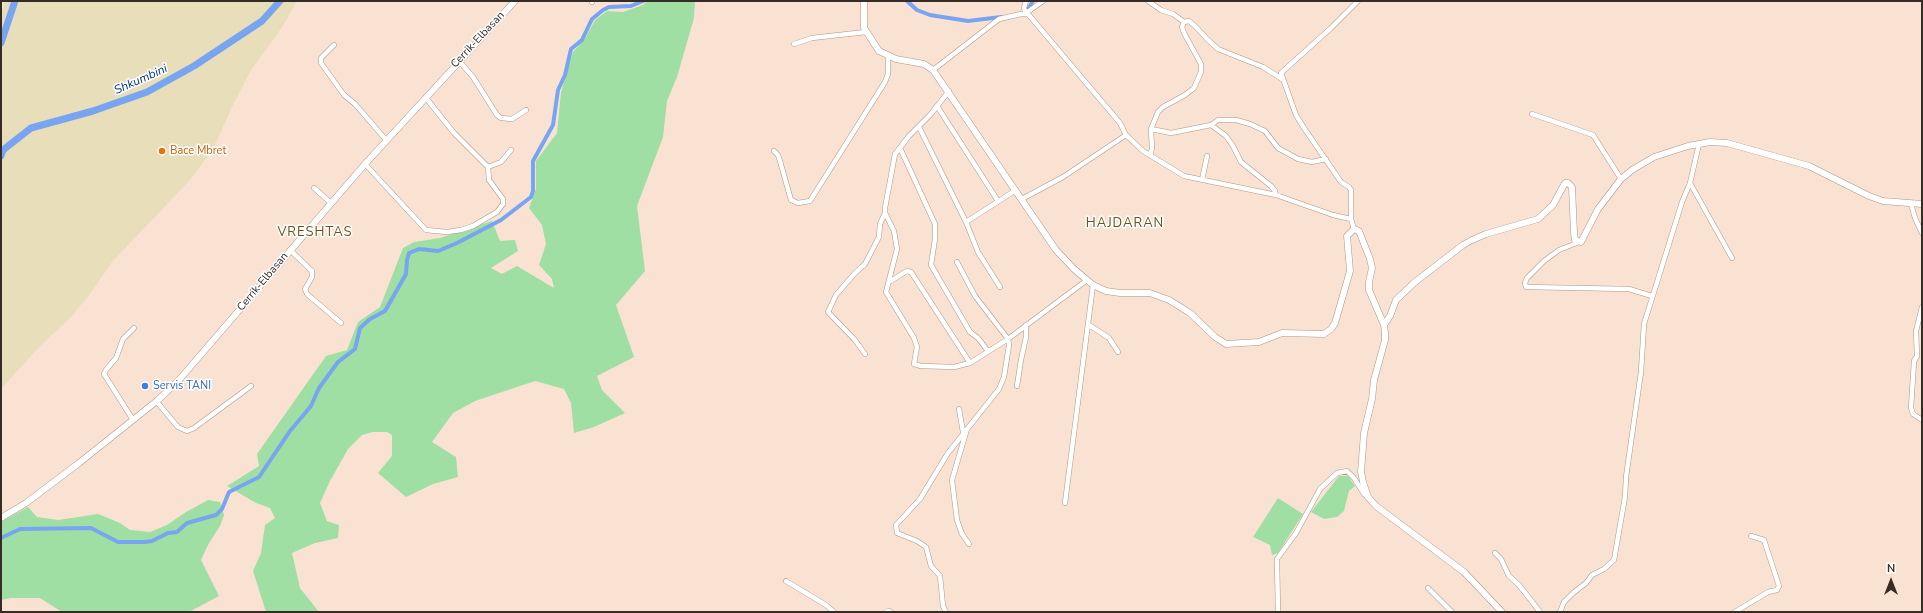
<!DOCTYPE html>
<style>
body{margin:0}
#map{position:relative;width:1923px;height:613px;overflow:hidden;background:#fae2d3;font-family:"Nunito Sans",sans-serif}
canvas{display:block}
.frame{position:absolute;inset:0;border:2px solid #352c26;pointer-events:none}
.north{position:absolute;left:1871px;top:561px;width:40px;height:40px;-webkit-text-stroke:3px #fff;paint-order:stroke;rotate:0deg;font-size:11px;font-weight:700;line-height:16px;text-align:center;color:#352c26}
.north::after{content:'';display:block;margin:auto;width:14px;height:18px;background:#352c26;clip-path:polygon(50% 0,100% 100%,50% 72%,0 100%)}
</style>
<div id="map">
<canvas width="1923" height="613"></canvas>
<div class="frame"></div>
<div class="north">N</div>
</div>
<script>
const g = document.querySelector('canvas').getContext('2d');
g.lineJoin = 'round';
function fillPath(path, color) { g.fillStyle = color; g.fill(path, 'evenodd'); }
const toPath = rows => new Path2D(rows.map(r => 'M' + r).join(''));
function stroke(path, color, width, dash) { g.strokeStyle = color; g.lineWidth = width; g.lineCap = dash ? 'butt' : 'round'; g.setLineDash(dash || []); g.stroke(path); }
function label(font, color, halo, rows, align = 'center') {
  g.font = font + ' "Nunito Sans",sans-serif'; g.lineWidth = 3; g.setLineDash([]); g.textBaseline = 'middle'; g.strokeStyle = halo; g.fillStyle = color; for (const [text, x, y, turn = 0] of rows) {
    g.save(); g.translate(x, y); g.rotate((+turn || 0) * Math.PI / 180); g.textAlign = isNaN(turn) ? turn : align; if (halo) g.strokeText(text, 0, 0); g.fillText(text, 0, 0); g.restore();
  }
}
fillPath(toPath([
 [647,1,695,1,694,18,677,77,667,101,663,137,637,206,645,271,616,305,634,357,597,376,602,390,625,413,594,427,574,433,571,403,564,389,535,381,475,401,453,413,432,442,456,457,458,477,433,484,406,497,378,473,392,456,392,435,387,432,373,432,362,435,348,449,330,481,320,503,327,521,339,525,338,538,315,543,292,553,300,588,319,612,266,612,253,571,261,553,265,525,275,518,270,508,256,503,227,486,259,466,257,454,326,356,347,350,358,322,380,307,403,248,414,242,440,238,492,221,500,241,515,240,518,251,491,268,502,274,517,266,554,288,552,279,539,265,546,244,542,225,529,208,536,189,536,161,557,133,561,92,573,52,586,37,595,20,607,11,623,12,643,5],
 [1339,476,1348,476,1355,486,1349,491,1344,511,1337,517,1324,519,1311,512],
 [1278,498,1303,514,1278,553,1272,555,1270,545,1253,537],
 [208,500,220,502,224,515,220,526,209,543,201,560,219,596,189,612,62,612,40,598,11,598,1,600,1,522,28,507,37,517,58,520,98,514,120,523,130,530,150,532,167,525,186,512]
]), '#9fdfa3');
fillPath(toPath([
 [5,1,297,1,283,26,251,70,233,105,213,149,190,180,112,262,93,290,70,318,39,347,1,389,1,14]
]), '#e8deb9');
stroke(toPath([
 [907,1,917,10,930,15,968,21,1001,17],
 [1027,11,1033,1],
 [1,538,20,529,91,528,118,542,145,542,152,541,168,533,177,532,187,523,216,515,222,509,229,492,259,477,290,431,311,406,319,388,338,362,355,349,360,328,370,319,385,311,406,274,407,260,409,253,419,249,438,251,457,243,501,220,531,197,533,191,533,161,553,125,558,90,565,75,571,49,582,40,592,19,603,10,609,7,631,6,643,1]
]), '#78a5f2', 4);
stroke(toPath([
 [1,43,15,1],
 [1,156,3,150,31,128,93,111,147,92,194,66,262,21,280,1]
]), '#78a5f2', 7);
const street = toPath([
 [592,1,592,2],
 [1026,1,1024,8,1026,14],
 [1148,1,1161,10,1173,14,1184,22],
 [1026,13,1043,1],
 [794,44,812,38,866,32],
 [334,45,321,58,321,63,344,95,355,104,387,141],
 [459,61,473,77,497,115,501,118,512,119,526,110],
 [933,70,999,19,1021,14,1028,14,1120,123,1126,135,1143,151,1184,176,1276,195],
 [949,91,930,115,909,136,895,154,885,208,885,213,894,231,897,249,886,292,914,338,917,347,914,364,921,366,954,367,970,363,1008,339,1087,280],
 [937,106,998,201],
 [1532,114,1593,135,1621,179],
 [1211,125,1218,120,1236,120,1250,124,1265,131,1278,148,1298,159,1312,162,1326,159],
 [919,127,966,222,1016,190],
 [1151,129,1171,133,1211,125,1226,136,1233,146,1241,162,1271,186,1275,191,1276,195,1333,215,1351,219],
 [900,148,935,224,935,239,931,265,970,332,978,338,988,351],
 [774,151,778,155,780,161,791,200,798,203,810,201,885,82,888,74,888,57],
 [1150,155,1152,149,1151,129,1158,112,1163,107,1185,95,1194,88,1201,72,1201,64,1184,33,1182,27,1184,22,1189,21,1195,26,1207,39,1218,49,1263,67,1282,79],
 [365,164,426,230,447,232,461,230,473,226,497,212,503,204,503,199,489,180,488,167,454,133,426,98],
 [488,167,501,162,511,150],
 [1202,180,1207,156],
 [1690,183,1732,258],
 [314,188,331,203],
 [1022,199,1063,177,1126,135],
 [1911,204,1915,218,1922,233],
 [966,222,978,252,1000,287],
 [1354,229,1351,219,1351,190,1349,187,1341,182,1304,128,1296,115,1281,73,1331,28,1358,1],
 [1579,242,1559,250,1544,261,1527,278,1525,283,1526,287,1629,289,1652,296],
 [290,250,312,271,312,277,305,289,307,294,341,323],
 [889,282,907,271,911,272,970,363],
 [1922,307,1916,331,1917,356,1914,361,1911,408,1913,414,1922,420],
 [1089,325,1109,338,1118,352],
 [865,354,855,340,828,312,836,295,855,273,865,264,879,237,880,224,885,213],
 [1017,386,1021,360,1026,337,1026,325],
 [156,401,178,427,187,431,194,428,251,386],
 [959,409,963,432],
 [133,420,104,374,106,370,116,358,123,339,134,328],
 [967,429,952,480,957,520,962,534,969,544],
 [1065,503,1093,285],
 [1495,553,1501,559,1509,576,1519,585,1540,612],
 [786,581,826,605,834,612],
 [1428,588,1452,612],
 [886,612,889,611,891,612],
 [946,612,943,606,940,576,931,566,926,547,917,541,897,533,896,525,920,499,948,453,999,389,1004,377,1009,345,1008,339,975,296,957,262],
 [1278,612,1277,559,1296,533,1320,489,1337,473,1347,471,1354,478,1364,494,1368,497],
 [1560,612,1564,602,1573,593,1586,583,1592,575,1604,569,1614,560,1625,497,1626,477,1641,372,1644,324,1682,202,1690,183,1699,144],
 [1735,612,1768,592,1777,590,1779,586,1764,540,1751,536]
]);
const secondary = toPath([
 [864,1,864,28,879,51,896,59,924,64,933,70,1056,250,1074,269,1093,285,1106,291,1120,293,1150,293,1169,300,1190,313,1215,337,1226,344,1259,342,1282,333,1324,334,1331,329,1335,323,1350,271,1347,236,1354,229,1359,231,1370,259,1372,268,1369,282,1369,290,1384,325,1385,333,1385,340,1374,380,1372,399,1364,433,1361,472,1363,482,1368,497,1376,506,1464,572,1502,612],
 [1384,325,1390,316,1396,300,1415,282,1463,245,1472,240,1486,234,1538,219,1553,205,1565,183,1568,183,1572,187,1574,233,1575,240,1581,242,1598,209,1621,179,1632,170,1654,157,1688,146,1710,142,1727,143,1809,166,1869,196,1883,201,1922,204],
 [1,518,26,503,79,463,158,400,179,380,365,164,515,1]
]);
stroke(street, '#ac9688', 5.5);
stroke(secondary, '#ac9688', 7);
stroke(street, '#fff', 4.5);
stroke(secondary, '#fff', 6);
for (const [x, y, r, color] of [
 [162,151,4,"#e8710a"],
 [145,386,4,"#3f7fe0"]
]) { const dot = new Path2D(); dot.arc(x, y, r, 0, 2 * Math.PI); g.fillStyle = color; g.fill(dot); stroke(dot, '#fff', 1.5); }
label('11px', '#352c26', '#fff', [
 ["Cerrik-Elbasan",478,40,-47],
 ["Cerrik-Elbasan",263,282,-50]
]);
label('11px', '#c56008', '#fff', [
 ["Bace Mbret",170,151]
], 'left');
label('11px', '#366cbe', '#fff', [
 ["Servis TANI",153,386]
], 'left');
label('italic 12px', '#00348b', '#fff', [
 ["Shkumbini",141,80,-24]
]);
g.letterSpacing = '1px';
label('13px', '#6a5118', '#fff', [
 ["HAJDARAN",1125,224],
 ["VRESHTAS",315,233]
]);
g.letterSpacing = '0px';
</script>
